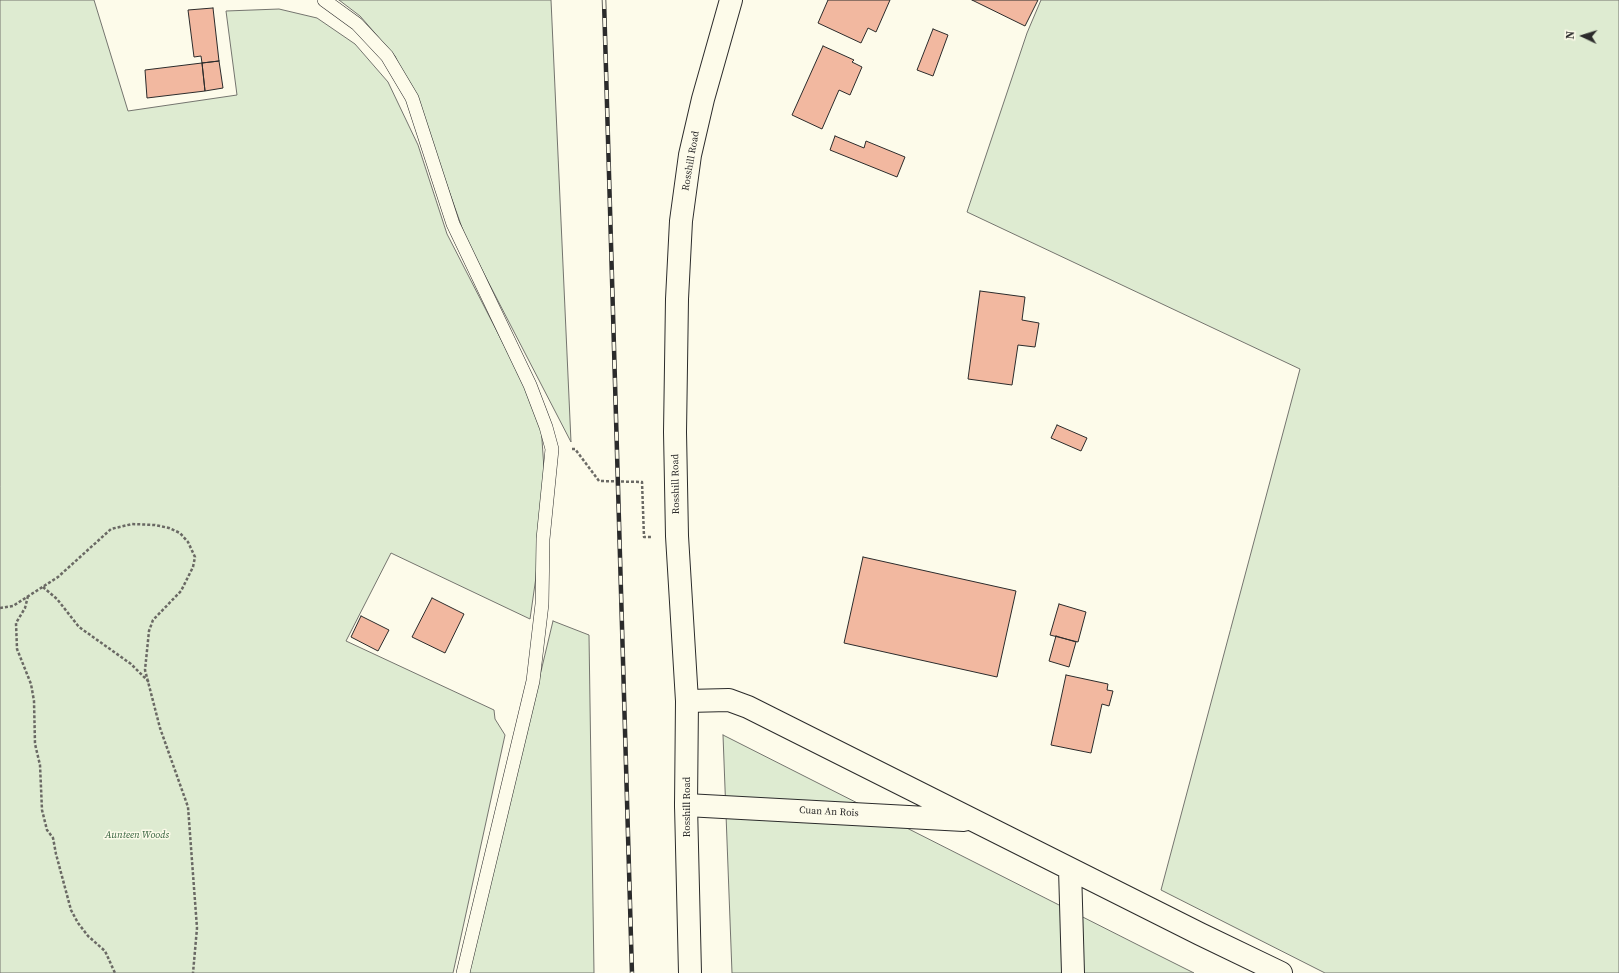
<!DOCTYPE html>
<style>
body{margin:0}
#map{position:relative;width:1619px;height:973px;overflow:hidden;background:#fdfbea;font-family:"Source Serif 4",serif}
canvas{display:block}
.north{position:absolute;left:1563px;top:16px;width:40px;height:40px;-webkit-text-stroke:3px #fdfbea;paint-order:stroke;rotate:274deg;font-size:11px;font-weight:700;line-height:16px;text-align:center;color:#2b2b2b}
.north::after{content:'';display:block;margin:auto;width:14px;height:18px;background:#2b2b2b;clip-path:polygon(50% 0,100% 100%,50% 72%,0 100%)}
</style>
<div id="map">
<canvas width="1619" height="973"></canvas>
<div class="north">N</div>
</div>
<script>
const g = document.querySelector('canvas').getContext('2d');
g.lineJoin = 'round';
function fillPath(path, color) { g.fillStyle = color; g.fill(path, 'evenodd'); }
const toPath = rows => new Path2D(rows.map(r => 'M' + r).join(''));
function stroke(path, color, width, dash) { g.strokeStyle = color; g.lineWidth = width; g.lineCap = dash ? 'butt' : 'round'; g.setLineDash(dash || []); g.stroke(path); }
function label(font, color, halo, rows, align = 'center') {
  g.font = font + ' "Source Serif 4",serif'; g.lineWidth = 3; g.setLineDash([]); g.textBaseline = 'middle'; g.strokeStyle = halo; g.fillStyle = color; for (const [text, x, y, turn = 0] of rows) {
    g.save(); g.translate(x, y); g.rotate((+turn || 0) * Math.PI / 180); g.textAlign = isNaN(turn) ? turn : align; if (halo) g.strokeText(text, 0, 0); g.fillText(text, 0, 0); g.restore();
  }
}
const green = toPath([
 [0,0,94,0,128,111,237,95,226,11,279,9,317,18,355,44,388,82,418,145,447,234,523,382,541,425,544,469,536,577,530,619,391,553,346,641,494,710,495,719,505,735,453,973,0,973,0,0],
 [339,0,551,0,571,442,466,239,421,112,395,56,360,16,339,0],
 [1041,0,1619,0,1619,973,1325,973,1161,890,1300,369,967,212,1027,33,1041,0],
 [553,621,589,635,594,973,469,973,553,621],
 [723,735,1146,949,1194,973,732,973,723,735]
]);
fillPath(green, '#deebd1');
stroke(green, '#74746e', 1);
const building = toPath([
 [828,0,890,0,876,32,868,28,861,43,818,23,828,0],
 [972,0,1038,0,1025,26,972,0],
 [213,8,219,61,202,63,201,56,194,57,188,10,213,8],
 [933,29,948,35,933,76,917,70,933,29],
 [823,46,854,60,852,62,862,67,850,95,839,90,822,129,792,115,823,46],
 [219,61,223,88,205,91,202,63,219,61],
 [202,63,205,91,147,98,145,70,202,63],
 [835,136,864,148,866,141,905,157,897,177,830,150,835,136],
 [980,291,1025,297,1022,320,1039,323,1035,347,1018,345,1012,385,968,379,980,291],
 [1057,425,1087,438,1081,451,1051,438,1057,425],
 [863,557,1016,591,997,677,844,643,863,557],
 [432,598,464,614,445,653,412,637,432,598],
 [1059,604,1086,612,1078,642,1050,635,1059,604],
 [361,616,389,630,378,651,351,637,361,616],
 [1056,636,1076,642,1069,667,1049,661,1056,636],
 [1066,675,1108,684,1107,690,1113,691,1109,706,1102,704,1091,753,1051,745,1066,675]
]);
fillPath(building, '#f2b8a0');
stroke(building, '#2b2b2b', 1);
const lane = toPath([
 [324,0,357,24,387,56,412,98,453,224,530,385,546,427,552,449,543,539,542,604,533,681,463,973]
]);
const street = toPath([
 [687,701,729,700,748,707,1200,934,1281,973],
 [686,805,964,820],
 [1070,869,1073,973]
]);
const secondary = toPath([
 [690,973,686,805,687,701,677,536,675,432,677,299,681,221,690,155,703,99,731,0]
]);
stroke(lane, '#2b2b2b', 14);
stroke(street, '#2b2b2b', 24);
stroke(secondary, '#2b2b2b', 24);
stroke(toPath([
 [572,449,575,449,599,481,642,482,644,537,651,537],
 [43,587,57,599,79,627,131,664,149,682],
 [28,596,25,608,16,623,17,649,31,684,34,701,35,744,40,765,42,810,47,830,53,838,56,854,71,910,78,923,88,936,105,951,115,973],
 [0,608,13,606,58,577,111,529,132,524,155,525,169,528,180,533,188,542,195,557,193,567,181,591,153,620,149,631,145,670,160,728,188,807,197,928,193,973]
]), '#6a6964', 2.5, [3, 2]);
stroke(lane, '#fdfbea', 13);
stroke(street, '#fdfbea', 22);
stroke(secondary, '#fdfbea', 22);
const rail = toPath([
 [604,0,632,973]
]);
stroke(rail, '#2b2b2b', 4.5);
stroke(rail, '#fdfbea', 3, [9]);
label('10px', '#2b2b2b', '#fdfbea', [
 ["Rosshill Road",691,161,-80],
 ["Rosshill Road",676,484,-91],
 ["Rosshill Road",687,807,-90],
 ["Cuan An Rois",829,812,3]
]);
label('italic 10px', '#34623c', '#fdfbea', [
 ["Aunteen Woods",137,835]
]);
</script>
